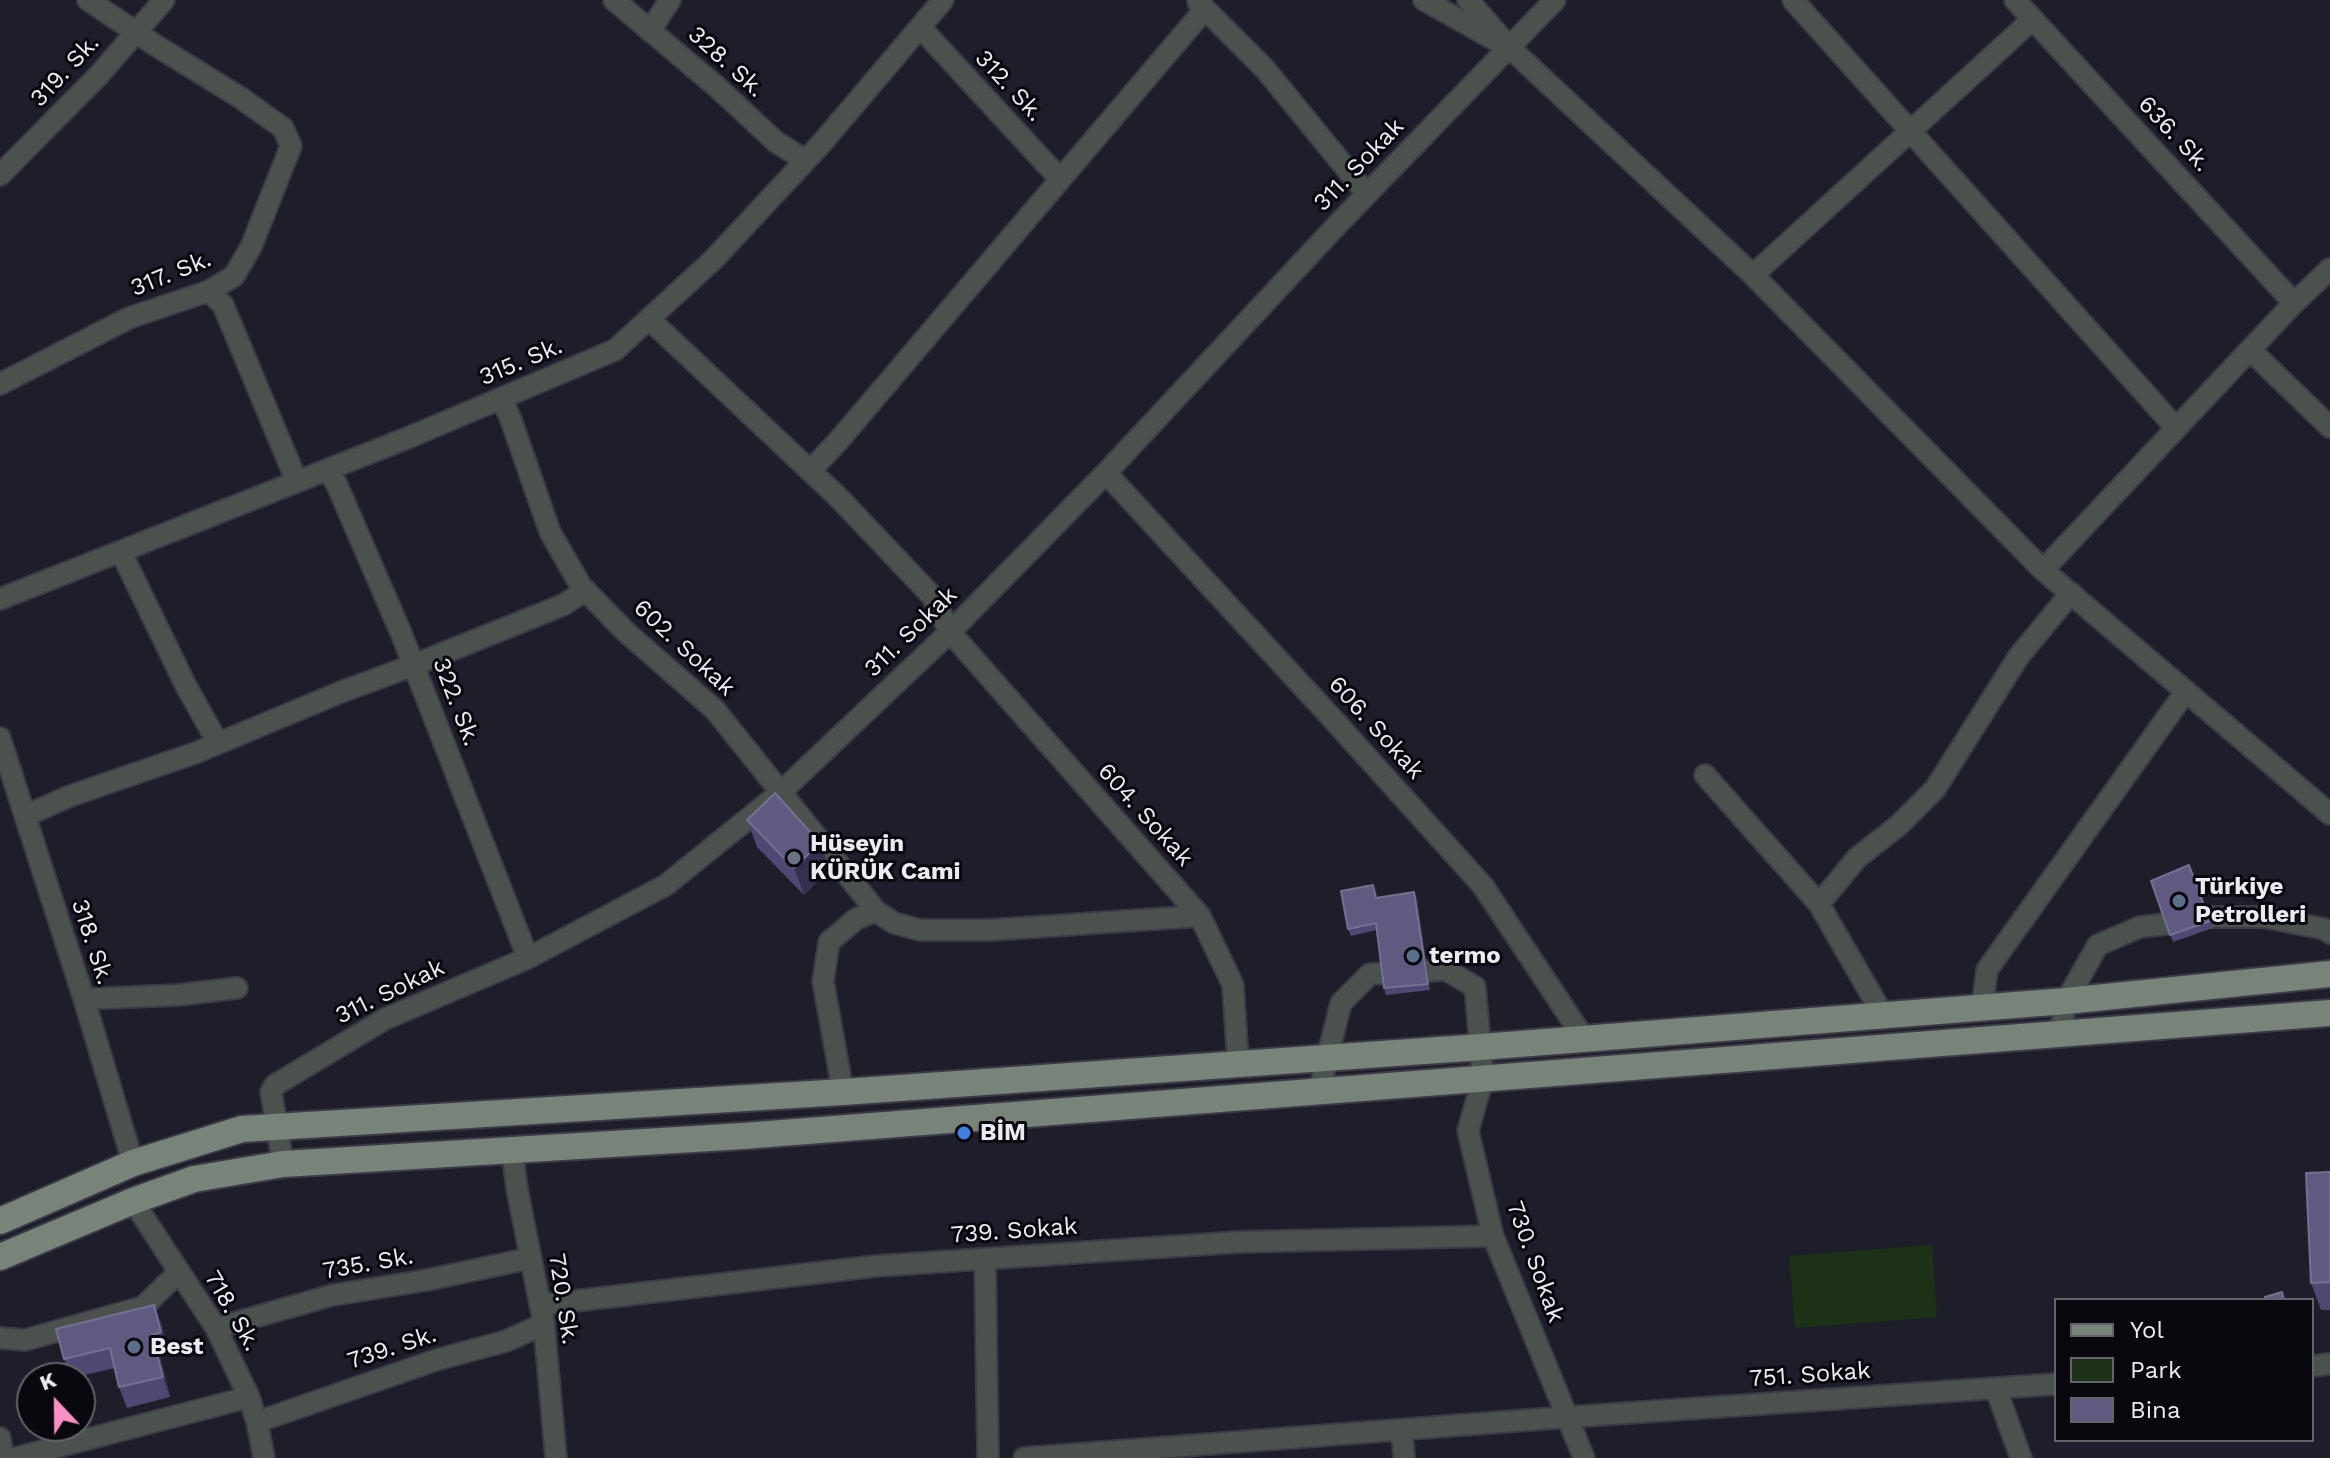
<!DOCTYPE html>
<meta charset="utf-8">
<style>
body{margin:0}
#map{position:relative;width:2330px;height:1458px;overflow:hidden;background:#1e1d2a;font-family:"Work Sans",sans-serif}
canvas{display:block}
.legend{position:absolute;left:2054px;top:1298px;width:260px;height:144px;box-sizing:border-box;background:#09080e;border:2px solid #63636a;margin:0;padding:10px 14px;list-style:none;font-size:24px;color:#ebebf4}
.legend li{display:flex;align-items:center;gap:16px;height:40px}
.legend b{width:40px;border:2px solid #63636a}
.north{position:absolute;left:16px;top:1362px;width:80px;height:80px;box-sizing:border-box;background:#09080e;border:2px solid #63636a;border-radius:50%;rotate:338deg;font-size:22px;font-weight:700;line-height:32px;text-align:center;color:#ebebf4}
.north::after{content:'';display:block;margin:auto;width:28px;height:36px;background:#fc8fc2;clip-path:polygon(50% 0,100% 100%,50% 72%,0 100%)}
</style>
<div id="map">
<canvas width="2330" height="1458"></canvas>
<ul class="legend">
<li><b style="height:10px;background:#78847a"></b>Yol</li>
<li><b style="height:22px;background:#1d3116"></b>Park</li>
<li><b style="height:22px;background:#605a80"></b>Bina</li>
</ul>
<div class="north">K</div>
</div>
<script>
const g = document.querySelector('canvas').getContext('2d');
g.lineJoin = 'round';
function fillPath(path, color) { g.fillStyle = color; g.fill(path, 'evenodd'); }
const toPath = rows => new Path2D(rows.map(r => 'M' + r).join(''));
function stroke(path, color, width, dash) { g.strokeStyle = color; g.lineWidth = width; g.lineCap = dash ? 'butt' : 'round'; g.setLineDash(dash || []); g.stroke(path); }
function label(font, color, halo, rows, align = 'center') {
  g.font = font + ' "Work Sans",sans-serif'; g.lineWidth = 6; g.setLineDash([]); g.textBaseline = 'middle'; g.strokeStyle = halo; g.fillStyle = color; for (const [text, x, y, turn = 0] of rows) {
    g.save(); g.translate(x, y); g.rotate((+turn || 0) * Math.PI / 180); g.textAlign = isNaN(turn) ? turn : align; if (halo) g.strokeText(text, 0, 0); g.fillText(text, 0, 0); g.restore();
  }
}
fillPath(toPath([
 [1932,1245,1937,1317,1795,1328,1789,1256]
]), '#1d3116');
const minor = toPath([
 [614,0,717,87,776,142,805,160],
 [1424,0,1497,41],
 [1468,0,1509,47,1753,275,2043,570,2330,814],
 [1793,0,2176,428],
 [2015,0,2294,303],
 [1198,2,1265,69,1367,194],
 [920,27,1060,179],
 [650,31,670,0],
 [0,175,99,75,164,0],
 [1753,275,2033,19],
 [209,291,223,305,297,482],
 [649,319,838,497,932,596,950,632,1200,916,1233,985,1238,1063],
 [2250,350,2330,427],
 [0,384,129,318,209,291,234,276,251,247,291,146,283,128,241,98,155,45,88,0],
 [501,399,510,417,550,532,581,586,626,632,715,710,876,911,894,923,920,930,990,930,1200,916],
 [328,470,337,485,401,633,528,958],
 [810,471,840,439,1205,9],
 [1106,473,1330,716,1483,886,1583,1037],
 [121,552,186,686,218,743],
 [2043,570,2294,303,2330,269],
 [0,599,405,439,615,350,713,260,821,144,943,0],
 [0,738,84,999,133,1163],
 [1705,775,1819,904,1883,1015],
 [25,816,70,796,195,753,341,692,414,665,563,605,585,591],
 [1819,904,1857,858,1899,825,1935,789,2019,656,2071,593],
 [2209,917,2263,917,2325,929,2330,933],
 [84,999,178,995,237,988],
 [1982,1007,1987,970,2186,691],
 [2060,1034,2066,1001,2098,945,2140,927,2166,924],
 [1319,1091,1341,1003,1370,974,1446,970,1475,987,1483,1078,1468,1131,1493,1236,1584,1458],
 [843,1092,823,981,829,942,856,919,876,911],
 [512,1150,517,1189,544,1324,556,1458],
 [283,1164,271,1092,275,1085,385,1019,528,958,666,885,781,792,950,632,1106,473,1338,224,1555,0],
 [133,1201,216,1328,249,1397,257,1422,264,1458],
 [985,1259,988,1458],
 [540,1305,876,1266,1239,1242,1493,1236],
 [216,1328,333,1295,427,1280,531,1258],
 [0,1338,25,1340,143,1307,179,1272],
 [2312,1366,2330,1364],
 [1996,1389,2021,1458],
 [257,1422,436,1360,506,1341,544,1324],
 [1402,1431,1404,1458],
 [0,1438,3,1458],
 [15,1458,249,1397],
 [1024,1458,1568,1417,2056,1384]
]);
const major = toPath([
 [0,1221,133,1163,242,1129,843,1092,1481,1047,2066,1001,2330,974],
 [0,1257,133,1201,194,1179,283,1164,743,1136,2330,1013]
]);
stroke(minor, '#3b3a46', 24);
stroke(major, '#3b3a46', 30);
stroke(minor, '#4b524d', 20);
stroke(major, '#78847a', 26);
fillPath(toPath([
 [747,820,830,869,804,895,757,847],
 [2189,865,2213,928,2173,942,2151,881],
 [1376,892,1377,898,1414,892,1417,899,1430,990,1386,995,1384,988,1376,930,1351,936,1348,929],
 [2330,1172,2330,1310,2321,1310,2311,1283],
 [154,1305,162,1325,168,1352,160,1355,170,1397,127,1408,119,1387,115,1368,71,1378,64,1359]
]), '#4f4872');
fillPath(toPath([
 [820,843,830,869,804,895,794,868],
 [1414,892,1417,899,1430,990,1428,984],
 [154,1305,162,1325,168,1352,161,1332],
 [152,1335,160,1355,170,1397,163,1377]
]), '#34304f');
const building = toPath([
 [775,793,820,843,794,868,747,820,775,793],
 [2189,865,2210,921,2170,935,2151,881,2189,865],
 [1373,885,1376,898,1414,892,1428,984,1384,988,1376,923,1348,929,1341,891,1373,885],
 [2330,1172,2330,1282,2311,1283,2306,1173,2330,1172],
 [2282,1292,2284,1300,2266,1300,2265,1297,2282,1292],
 [154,1305,161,1332,152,1335,163,1377,119,1387,110,1348,64,1359,56,1329,154,1305]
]);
fillPath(building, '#605a80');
stroke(building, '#757092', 2);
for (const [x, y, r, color] of [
 [794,858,8,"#6b7280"],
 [2179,901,8,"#5c6f8a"],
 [1413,956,8,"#5c6f8a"],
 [964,1133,8,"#3f7fe0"],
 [134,1347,8,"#5c6f8a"]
]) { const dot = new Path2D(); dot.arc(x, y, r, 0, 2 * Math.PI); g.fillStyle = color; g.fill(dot); stroke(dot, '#09080e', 3); }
label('24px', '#ebebf4', '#09080e', [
 ["328. Sk.",726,62,42],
 ["319. Sk.",65,71,-47],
 ["312. Sk.",1009,86,47],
 ["636. Sk.",2174,134,47],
 ["311. Sokak",1359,165,-46],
 ["317. Sk.",171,274,-22],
 ["315. Sk.",521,362,-23],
 ["311. Sokak",911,632,-44],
 ["602. Sokak",684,648,43],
 ["322. Sk.",456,702,69],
 ["606. Sokak",1376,728,48],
 ["604. Sokak",1145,815,48],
 ["318. Sk.",92,942,72],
 ["311. Sokak",390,992,-26],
 ["739. Sokak",1014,1231,-4],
 ["730. Sokak",1535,1262,70],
 ["735. Sk.",368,1264,-10],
 ["720. Sk.",563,1299,81],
 ["718. Sk.",232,1311,60],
 ["739. Sk.",392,1348,-18],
 ["751. Sokak",1810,1375,-4]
]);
label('bold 24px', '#ebebf4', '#09080e', [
 ["Hüseyin",810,844],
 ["KÜRÜK Cami",810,872],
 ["Türkiye",2195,887],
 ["Petrolleri",2195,915],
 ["termo",1429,956],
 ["BİM",980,1133],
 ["Best",150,1347]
], 'left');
</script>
